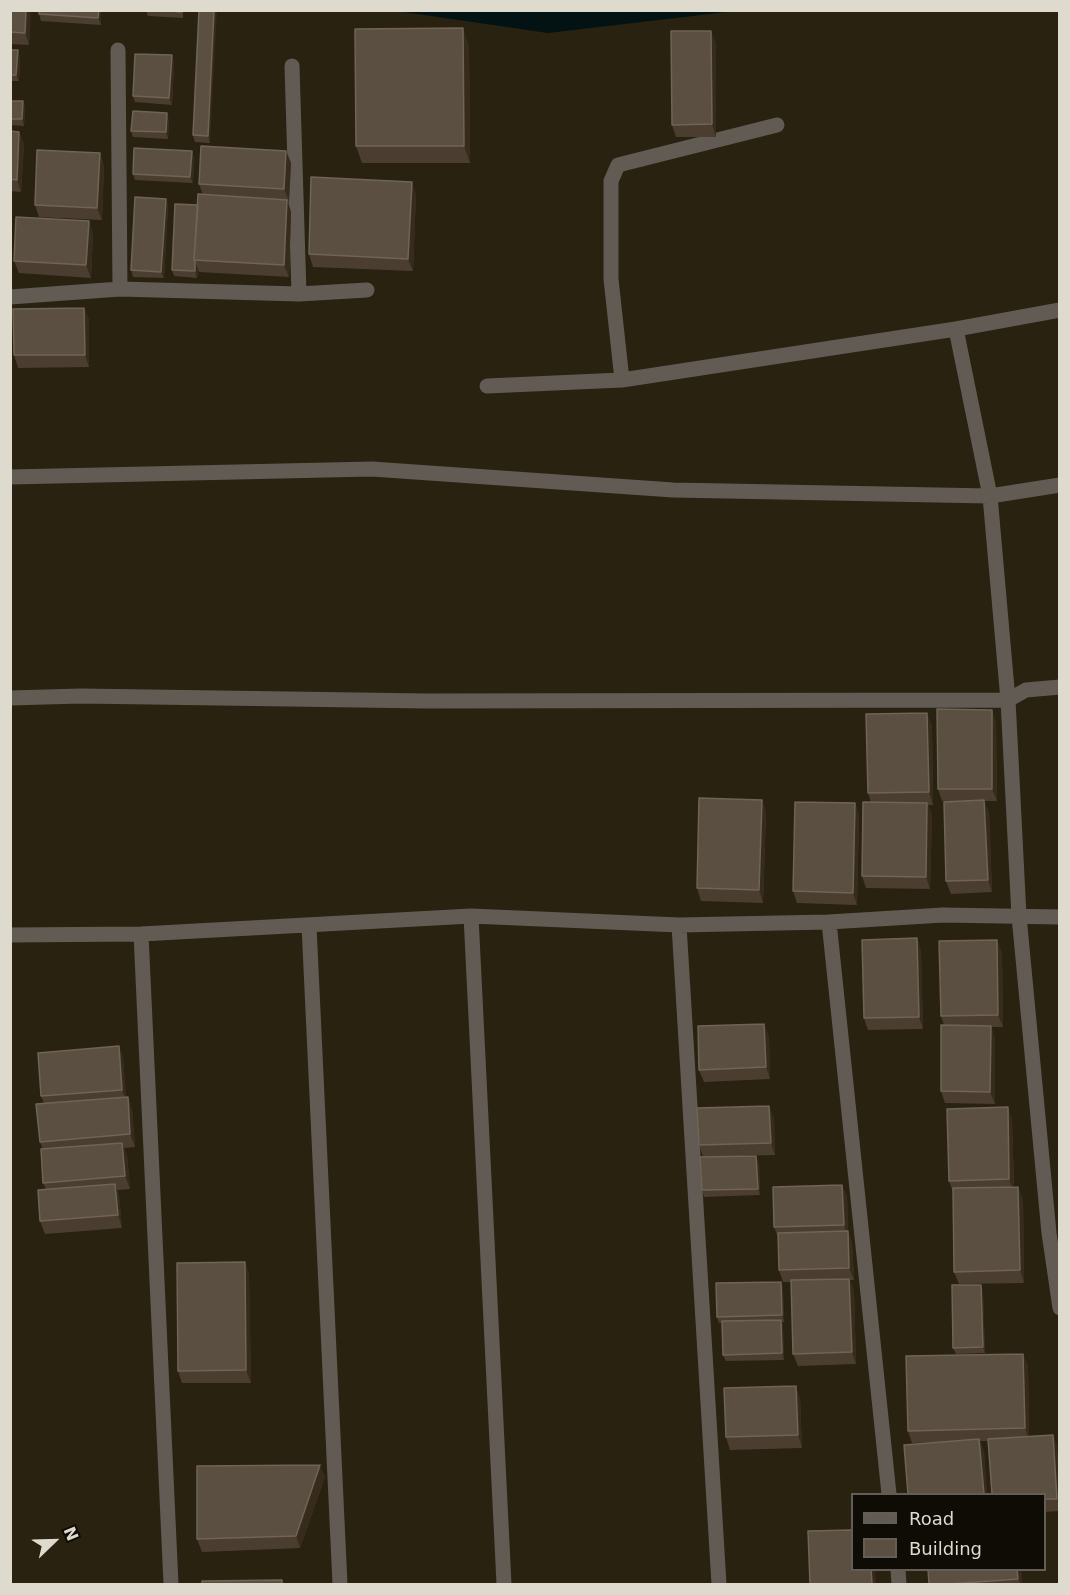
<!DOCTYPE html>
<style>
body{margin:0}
#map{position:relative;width:1070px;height:1595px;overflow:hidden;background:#292210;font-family:"DejaVu Sans",sans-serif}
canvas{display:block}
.frame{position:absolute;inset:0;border:12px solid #dedace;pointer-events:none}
.legend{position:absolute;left:851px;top:1493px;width:195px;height:78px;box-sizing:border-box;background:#0f0b05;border:2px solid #625e55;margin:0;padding:8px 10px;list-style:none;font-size:18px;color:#dedace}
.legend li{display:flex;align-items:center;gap:12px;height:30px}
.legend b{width:30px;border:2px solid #625e55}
.north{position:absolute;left:24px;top:1511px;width:60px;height:60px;-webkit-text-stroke:4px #0f0b05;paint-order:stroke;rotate:67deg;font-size:16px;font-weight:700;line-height:24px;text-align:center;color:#dedace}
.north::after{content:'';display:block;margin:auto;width:21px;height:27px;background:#dedace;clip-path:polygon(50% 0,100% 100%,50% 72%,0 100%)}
</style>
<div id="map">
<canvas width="1070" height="1595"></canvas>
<div class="frame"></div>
<ul class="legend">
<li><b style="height:8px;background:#615b54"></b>Road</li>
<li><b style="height:16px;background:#5b4f41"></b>Building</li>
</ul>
<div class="north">N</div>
</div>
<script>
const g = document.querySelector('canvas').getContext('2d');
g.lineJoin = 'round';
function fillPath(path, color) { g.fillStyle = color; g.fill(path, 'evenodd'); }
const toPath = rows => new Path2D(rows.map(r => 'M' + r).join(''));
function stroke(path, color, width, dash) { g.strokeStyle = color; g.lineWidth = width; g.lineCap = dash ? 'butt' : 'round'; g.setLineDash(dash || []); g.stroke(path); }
fillPath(toPath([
 [397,11,735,11,548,33]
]), '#031314');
stroke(toPath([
 [120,289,299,294,292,66],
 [299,294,367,290],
 [10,297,120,289,118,50],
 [956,329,990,496,1008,700,1019,916,1049,1233,1060,1308],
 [622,380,956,329,1060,310],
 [487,386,622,380,611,279,611,181,618,165,777,125],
 [10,477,372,469,673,490,990,496,1060,485],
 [10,698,81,696,427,701,1008,700,1026,690,1060,687],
 [471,916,504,1584],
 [829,922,889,1494],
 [679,925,719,1584],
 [309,926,340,1584],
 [141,934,171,1584],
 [10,935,141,934,471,916,679,925,829,922,943,915,1060,917],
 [898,1570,899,1584]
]), '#615b54', 15);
fillPath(toPath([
 [10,10,30,10,29,45,10,44],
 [39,10,101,10,101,25,41,21,39,14],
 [146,10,183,10,183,18,148,16],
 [199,10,210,143,195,142,193,135],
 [716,43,716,137,676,137,672,125],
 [469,46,470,163,362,163,356,146],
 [10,50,20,57,19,81,10,81],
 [174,62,172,105,135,102,133,96],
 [10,101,23,101,25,108,24,126,10,125],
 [169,120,168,139,133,137,131,131],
 [10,131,19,132,24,144,21,192,10,191],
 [192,151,194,158,193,183,135,180,133,174],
 [286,151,291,163,289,201,288,201,291,212,289,277,199,272,198,269,197,278,174,276,172,270,198,205,203,195,199,184],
 [100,153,104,166,102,220,39,217,35,205],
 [416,194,413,271,313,267,309,254],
 [166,199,168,205,164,278,133,277,131,270],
 [93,233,91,278,19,273,14,261],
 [84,308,89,320,89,367,18,368,14,355],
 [996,722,997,801,984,801,989,813,992,892,951,894,946,881,972,801,942,801,938,789],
 [932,725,933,805,928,805,932,815,930,889,866,888,862,876,871,802,868,793],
 [762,800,766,812,763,903,701,901,697,888],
 [855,803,859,816,857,905,797,903,793,891],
 [917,938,921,951,923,1029,868,1030,864,1018],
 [1002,952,1003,1027,991,1027,995,1038,995,1104,945,1103,941,1091,944,1025,941,1016],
 [769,1036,770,1079,704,1082,699,1070],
 [119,1046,123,1059,126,1097,132,1109,135,1147,124,1148,127,1155,130,1189,117,1190,119,1196,122,1228,45,1234,40,1221,46,1189,43,1183,43,1149,40,1142,44,1103,41,1096],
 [774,1118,775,1155,732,1156,759,1162,760,1195,704,1197,702,1190,703,1157,699,1145],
 [1012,1119,1014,1187,1023,1199,1024,1283,959,1284,954,1272,953,1192,949,1181],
 [842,1185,847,1197,848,1231,852,1243,854,1280,850,1280,854,1291,856,1364,798,1366,793,1354,791,1282,783,1282,779,1270,778,1237,774,1227],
 [245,1262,249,1275,251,1383,182,1383,178,1371],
 [781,1282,783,1288,784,1322,782,1322,783,1326,784,1360,726,1361,723,1355,722,1323,719,1323,717,1317],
 [981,1285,983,1291,985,1353,956,1354,953,1348],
 [1023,1354,1028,1366,1029,1436,1053,1435,1057,1447,1059,1486,1059,1511,1044,1512,1044,1494,988,1441,980,1441,984,1452,987,1494,908,1494,941,1442,912,1443,908,1431],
 [800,1398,802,1448,730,1450,726,1437],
 [325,1477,300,1548,202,1552,197,1539],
 [928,1569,1021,1569,1022,1584,929,1584]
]), '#4b3e30');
fillPath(toPath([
 [26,10,30,10,31,12,29,45,25,33],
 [99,10,101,10,101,25,98,18],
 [214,10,217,10,210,143,208,136],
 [463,28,469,46,470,163,464,146],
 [711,31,716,43,716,137,712,124],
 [18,50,20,57,19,81,16,75],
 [172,55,174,62,172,105,169,98],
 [23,101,25,108,24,126,22,119],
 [167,113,169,120,168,139,166,132],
 [19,132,24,144,21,192,17,180],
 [192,151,194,158,193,183,190,177],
 [286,151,291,163,289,201,284,189],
 [100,153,104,166,102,220,97,208],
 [412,182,416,194,413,271,408,259],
 [166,199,168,205,164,278,161,272],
 [287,200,291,212,289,277,284,265],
 [89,221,93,233,91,278,86,265],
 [195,262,198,269,197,278,195,271],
 [84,308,89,320,89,367,85,355],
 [992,710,996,722,997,801,992,789],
 [927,713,932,725,933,805,929,792],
 [762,800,766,812,763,903,759,890],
 [984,800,989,813,992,892,988,880],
 [855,803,859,816,857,905,853,893],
 [927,803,932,815,930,889,926,877],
 [917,938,921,951,923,1029,919,1017],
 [997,940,1002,952,1003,1027,998,1015],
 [764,1024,769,1036,770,1079,766,1067],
 [991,1026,995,1038,995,1104,990,1092],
 [119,1046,123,1059,127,1102,122,1090],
 [128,1097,132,1109,135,1147,130,1134],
 [769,1106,774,1118,775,1155,771,1143],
 [1008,1107,1012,1119,1014,1192,1009,1179],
 [122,1143,127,1155,130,1189,125,1176],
 [756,1156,759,1162,760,1195,758,1189],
 [115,1184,119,1196,122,1228,118,1215],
 [842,1185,847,1197,848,1237,844,1225],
 [1018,1187,1023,1199,1024,1283,1020,1270],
 [848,1231,852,1243,854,1280,849,1268],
 [245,1262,249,1275,251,1383,246,1370],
 [849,1279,854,1291,856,1364,852,1352],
 [781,1282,783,1288,784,1322,782,1315],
 [981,1285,983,1291,985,1353,983,1347],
 [781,1320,783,1326,784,1360,782,1353],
 [1023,1354,1028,1366,1029,1440,1025,1428],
 [796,1386,800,1398,802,1448,798,1435],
 [1053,1435,1057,1447,1059,1486,1059,1507,1057,1499],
 [979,1439,984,1452,987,1494,984,1494],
 [320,1465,325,1477,300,1548,296,1536],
 [871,1569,875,1569,876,1584,872,1584],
 [1017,1569,1021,1569,1022,1584,1020,1584,1018,1579]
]), '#372c1c');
const building = toPath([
 [10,10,26,10,25,33,10,32,10,10],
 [39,10,99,10,98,18,39,14,39,10],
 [161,10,181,10,181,12,161,10],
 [199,10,214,10,208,136,193,135,199,10],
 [463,28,464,146,356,146,355,29,463,28],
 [671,31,711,31,712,124,672,125,671,31],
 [10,50,18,50,16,75,10,75,10,50],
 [135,54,172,55,169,98,133,96,135,54],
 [10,101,23,101,22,119,10,119,10,101],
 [133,111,167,113,166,132,131,131,133,111],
 [10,131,19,132,17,180,10,179,10,131],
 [201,146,286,151,284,189,199,184,201,146],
 [134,148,192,151,190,177,133,174,134,148],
 [37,150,100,153,97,208,35,205,37,150],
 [311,177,412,182,408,259,309,254,311,177],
 [198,194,287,200,284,265,194,260,198,194],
 [135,197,166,199,161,272,131,270,135,197],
 [175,204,198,205,194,260,195,262,195,271,172,270,175,204],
 [16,217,89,221,86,265,14,261,16,217],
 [84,308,85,355,14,355,13,309,84,308],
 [937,709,992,710,992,789,938,789,937,709],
 [927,713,929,792,868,793,866,714,927,713],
 [699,798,762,800,759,890,697,888,699,798],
 [984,800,988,880,946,881,944,802,984,800],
 [795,802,855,803,853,893,793,891,795,802],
 [863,802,927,803,926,877,862,876,863,802],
 [917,938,919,1017,864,1018,862,940,917,938],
 [997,940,998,1015,941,1016,939,941,997,940],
 [764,1024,766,1067,699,1070,698,1026,764,1024],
 [941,1025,991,1026,990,1092,941,1091,941,1025],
 [119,1046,122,1090,41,1096,38,1053,119,1046],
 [128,1097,130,1134,40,1142,36,1104,128,1097],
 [769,1106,771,1143,699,1145,697,1108,769,1106],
 [1008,1107,1009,1179,949,1181,947,1109,1008,1107],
 [122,1143,125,1176,43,1183,41,1149,122,1143],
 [756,1156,758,1189,702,1190,700,1157,756,1156],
 [115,1184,118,1215,40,1221,38,1190,115,1184],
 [842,1185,844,1225,774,1227,773,1187,842,1185],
 [1018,1187,1020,1270,954,1272,953,1188,1018,1187],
 [848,1231,849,1268,779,1270,778,1233,848,1231],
 [245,1262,246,1370,178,1371,177,1263,245,1262],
 [849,1279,852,1352,793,1354,791,1280,849,1279],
 [781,1282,782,1315,717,1317,716,1283,781,1282],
 [952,1285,981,1285,983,1347,953,1348,952,1285],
 [781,1320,782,1353,723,1355,722,1321,781,1320],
 [1023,1354,1025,1428,908,1431,906,1356,1023,1354],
 [796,1386,798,1435,726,1437,724,1388,796,1386],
 [1053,1435,1057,1499,1044,1499,1044,1494,992,1494,988,1439,1053,1435],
 [979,1439,984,1494,908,1494,904,1445,979,1439],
 [320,1465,296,1536,197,1539,197,1466,320,1465],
 [852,1530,852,1569,871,1569,872,1584,810,1584,808,1531,852,1530],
 [928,1569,1017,1569,1018,1579,949,1584,929,1584,928,1569],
 [282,1580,282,1584,202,1584,202,1581,282,1580]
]);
fillPath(building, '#5b4f41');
stroke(building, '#6f6457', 1.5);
</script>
